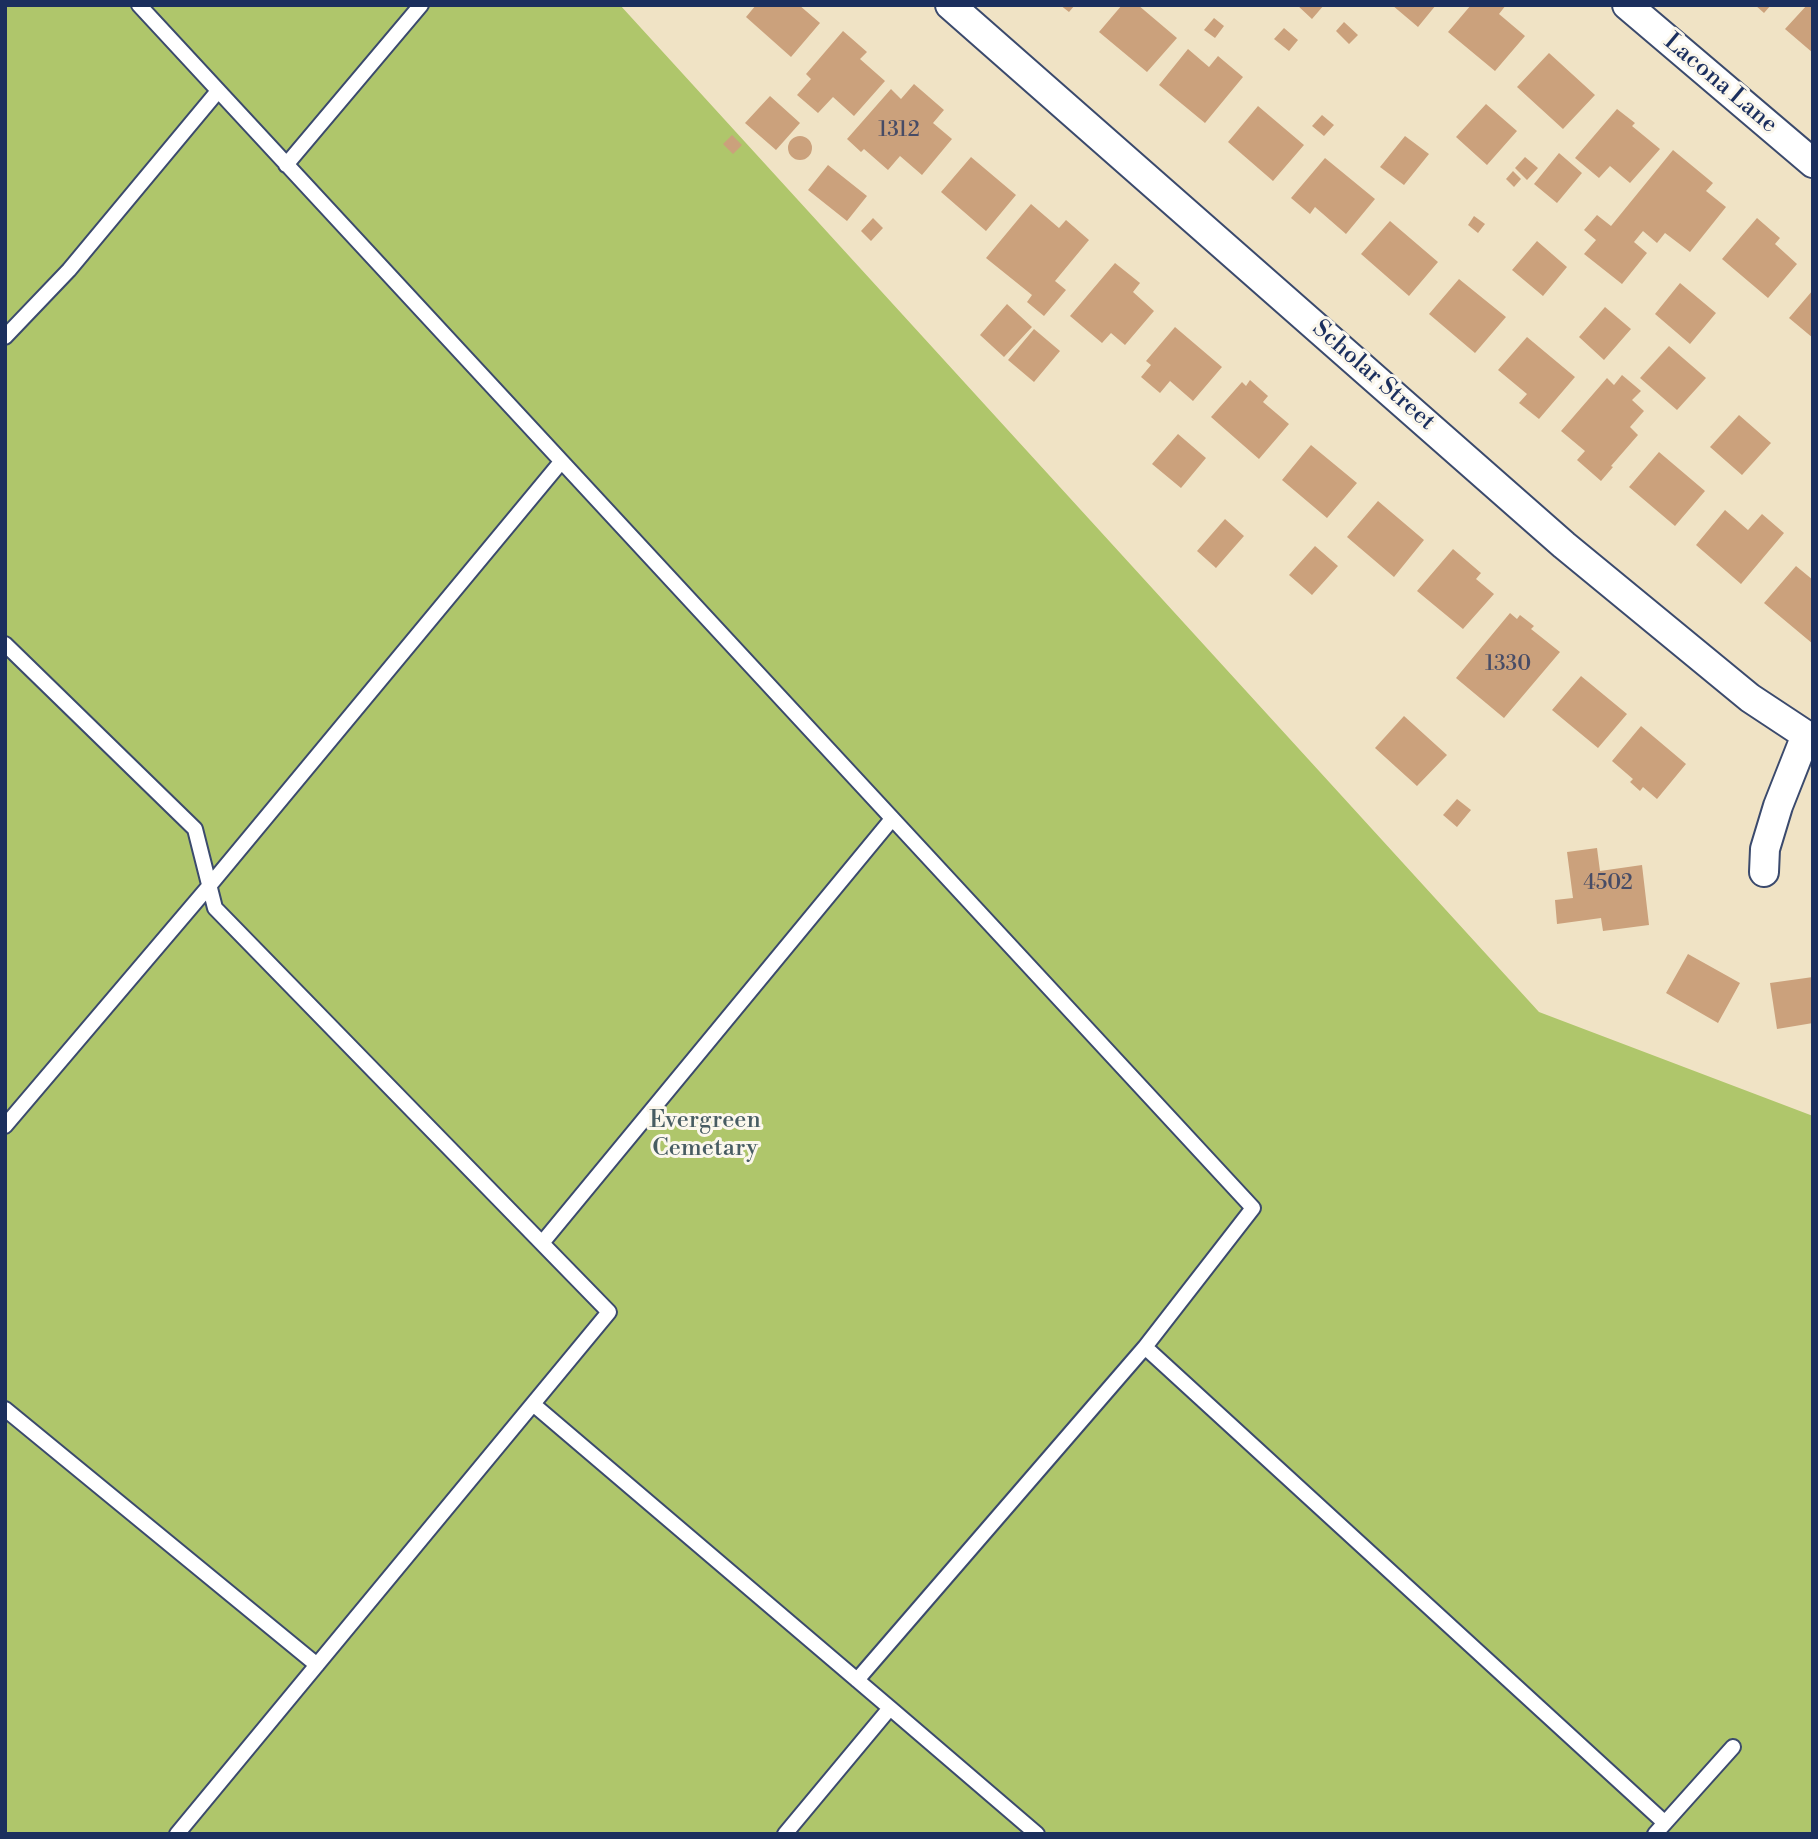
<!DOCTYPE html>
<style>
body{margin:0}
#map{position:relative;width:1818px;height:1839px;overflow:hidden;background:#f0e3c5;font-family:"Libre Bodoni",serif}
canvas{display:block}
.frame{position:absolute;inset:0;border:7px solid #1b2f5e;pointer-events:none}
</style>
<div id="map">
<canvas width="1818" height="1839"></canvas>
<div class="frame"></div>
</div>
<script>
const g = document.querySelector('canvas').getContext('2d');
g.lineJoin = 'round';
function fillPath(path, color) { g.fillStyle = color; g.fill(path, 'evenodd'); }
const toPath = rows => new Path2D(rows.map(r => 'M' + r).join(''));
function stroke(path, color, width, dash) { g.strokeStyle = color; g.lineWidth = width; g.lineCap = dash ? 'butt' : 'round'; g.setLineDash(dash || []); g.stroke(path); }
function label(font, color, halo, rows, align = 'center') {
  g.font = font + ' "Libre Bodoni",serif'; g.lineWidth = 6; g.setLineDash([]); g.textBaseline = 'middle'; g.strokeStyle = halo; g.fillStyle = color; for (const [text, x, y, turn = 0] of rows) {
    g.save(); g.translate(x, y); g.rotate((+turn || 0) * Math.PI / 180); g.textAlign = isNaN(turn) ? turn : align; if (halo) g.strokeText(text, 0, 0); g.fillText(text, 0, 0); g.restore();
  }
}
fillPath(toPath([
 [5,5,620,5,1539,1012,1813,1116,1813,1834,5,1834]
]), '#afc66b');
fillPath(toPath([
 [756,5,799,5,820,23,791,57,746,17],
 [1060,5,1075,5,1069,12],
 [1122,5,1138,5,1177,38,1147,72,1099,32],
 [1297,5,1324,5,1312,19],
 [1392,5,1436,5,1418,27],
 [1471,5,1506,5,1499,14,1525,36,1495,71,1448,32],
 [1755,5,1771,5,1764,13],
 [1807,5,1813,5,1813,53,1785,29],
 [1214,18,1224,26,1215,38,1204,30],
 [1344,22,1358,35,1349,44,1336,31],
 [1284,28,1298,40,1289,51,1274,39],
 [843,31,867,52,860,59,885,81,854,116,833,97,818,113,797,95,811,79,806,74],
 [1188,49,1209,67,1218,56,1243,77,1205,123,1159,85],
 [1549,53,1595,95,1563,129,1517,87],
 [914,84,944,110,933,123,952,139,922,175,900,156,888,170,864,149,861,152,847,139,891,89,901,99],
 [770,96,800,123,776,150,745,123],
 [1486,104,1517,131,1487,165,1456,137],
 [1258,106,1304,145,1273,181,1228,142],
 [1617,109,1635,123,1632,126,1660,149,1630,183,1610,166,1599,178,1575,158],
 [1322,115,1334,125,1324,136,1312,126],
 [732,135,742,145,733,154,723,144],
 '788 148a12 12 0 1 1 24 0a12 12 0 1 1-24 0Z',
 [1405,136,1429,154,1404,185,1380,167],
 [1673,150,1713,183,1706,191,1726,207,1690,252,1665,233,1657,243,1643,231,1634,242,1647,253,1622,284,1584,254,1596,240,1584,230,1597,215,1611,226],
 [1559,153,1582,173,1557,203,1534,184],
 [971,157,1016,195,986,231,941,192],
 [1525,157,1538,168,1527,180,1515,168],
 [1325,158,1375,199,1346,234,1315,207,1310,214,1291,198],
 [828,165,867,196,847,221,808,190],
 [1513,171,1521,179,1514,187,1506,179],
 [1031,204,1059,228,1066,220,1089,240,1055,281,1066,290,1044,316,1027,302,1032,295,986,258],
 [1474,216,1485,224,1478,233,1468,225],
 [873,218,883,228,871,241,861,231],
 [1757,218,1780,238,1775,244,1797,264,1768,298,1722,259],
 [1390,221,1438,262,1409,296,1361,254],
 [1537,241,1567,267,1543,296,1512,270],
 [1115,263,1140,283,1133,292,1154,311,1125,345,1111,333,1102,343,1070,316],
 [1459,279,1506,317,1475,353,1429,314],
 [1680,283,1716,313,1690,344,1655,314],
 [1813,290,1813,338,1789,318],
 [1007,304,1032,327,1004,357,980,335],
 [1605,307,1631,329,1604,360,1579,337],
 [1175,327,1222,367,1193,401,1170,381,1160,393,1141,377,1151,365,1146,361],
 [1034,329,1060,351,1034,382,1008,360],
 [1527,337,1575,377,1539,419,1519,403,1527,394,1498,370],
 [1669,346,1706,378,1677,410,1640,378],
 [1622,375,1641,391,1632,400,1644,411,1630,427,1638,435,1611,466,1613,467,1601,481,1577,460,1585,451,1561,431,1607,378,1614,385],
 [1250,380,1268,396,1263,402,1289,424,1259,459,1211,417,1242,382,1246,386],
 [1739,415,1771,443,1742,475,1710,447],
 [1178,434,1206,458,1181,488,1152,464],
 [1311,445,1357,483,1327,518,1282,480],
 [1659,452,1705,491,1675,526,1629,487],
 [1378,501,1424,540,1394,577,1347,537],
 [1725,510,1748,530,1762,514,1784,533,1741,584,1696,545],
 [1225,519,1244,536,1216,568,1197,551],
 [1315,546,1338,566,1312,595,1289,575],
 [1453,549,1481,573,1476,579,1494,594,1463,629,1417,591],
 [1796,566,1813,580,1813,644,1764,603],
 [1510,613,1517,619,1520,615,1534,626,1531,629,1560,652,1504,718,1456,678],
 [1581,676,1627,714,1598,748,1552,710],
 [1404,716,1447,755,1417,786,1375,748],
 [1641,726,1686,764,1657,799,1643,787,1640,791,1630,782,1633,779,1612,761],
 [1457,799,1471,810,1457,827,1443,815],
 [1597,848,1600,871,1642,865,1649,925,1603,931,1601,918,1557,924,1555,900,1573,898,1567,852],
 [1688,954,1740,983,1718,1023,1666,993],
 [1813,977,1813,1023,1777,1029,1770,983]
]), '#cba17c');
const lane = toPath([
 [139,5,1253,1208,1145,1347],
 [286,165,421,5],
 [5,337,69,270,218,91],
 [5,644,195,829,215,908,609,1312,177,1834],
 [5,1126,210,885,561,462],
 [542,1243,892,819],
 [533,1404,890,1708,785,1834],
 [5,1409,317,1665],
 [857,1680,1145,1347,1665,1823],
 [890,1708,1037,1834],
 [1655,1834,1733,1747]
]);
const street = toPath([
 [950,5,1564,545,1750,698,1806,735,1813,736],
 [1627,5,1813,163],
 [1764,872,1765,849,1778,806,1806,735]
]);
stroke(lane, '#3b4a6d', 18);
stroke(street, '#3b4a6d', 32);
stroke(lane, '#fff', 14);
stroke(street, '#fff', 28);
label('21px', '#474c66', null, [
 ["1312",899,131],
 ["1330",1508,665],
 ["4502",1608,884]
]);
label('24px', '#1b2f5e', '#fbf7ec', [
 ["Lacona Lane",1720,84,40],
 ["Scholar Street",1373,376,41]
]);
label('24px', '#475c62', '#fbf7ec', [
 ["Evergreen",705,1121],
 ["Cemetary",705,1149]
]);
</script>
